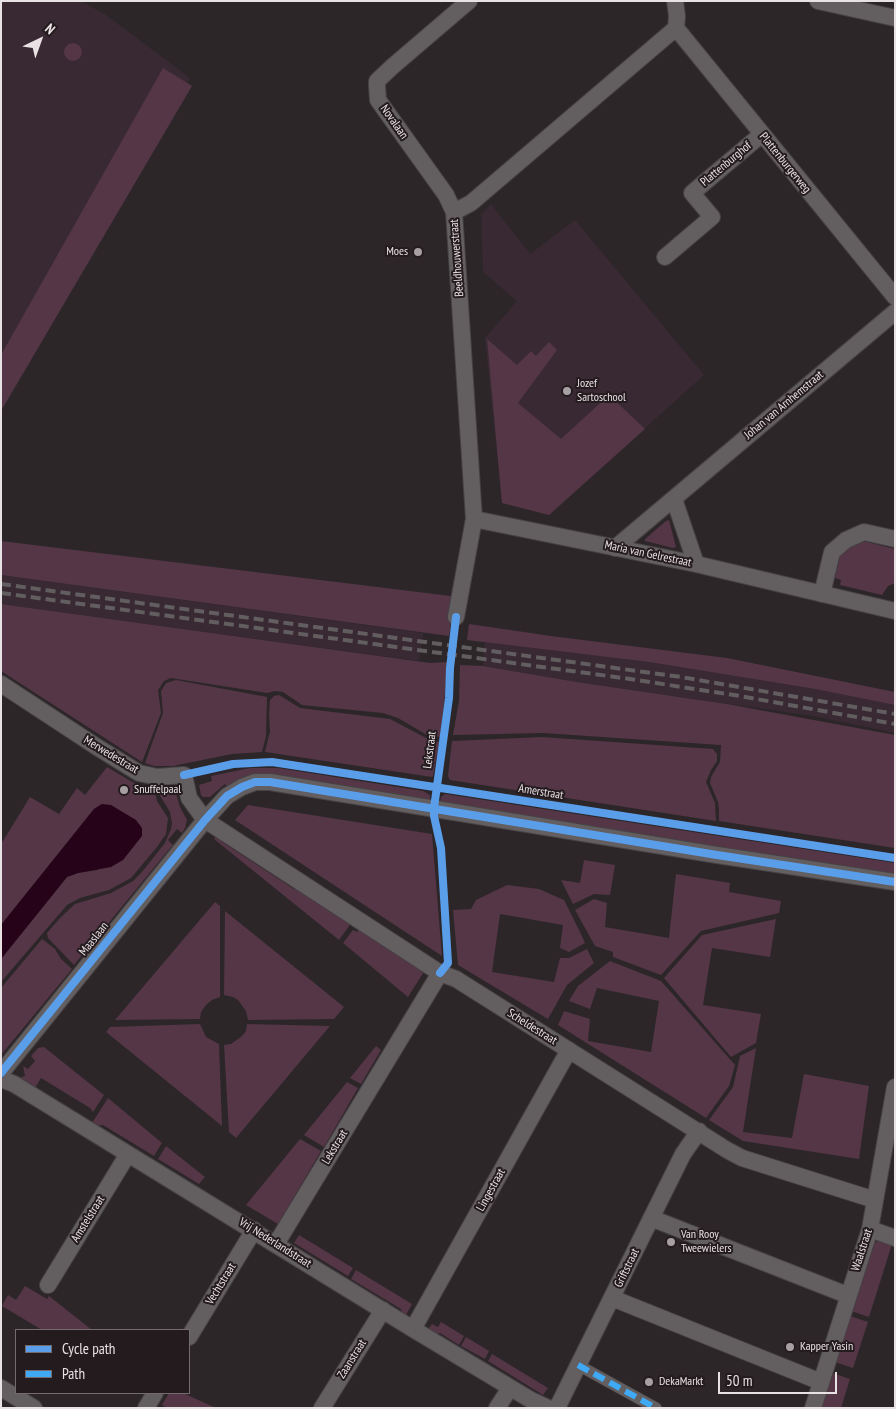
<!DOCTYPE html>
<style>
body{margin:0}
#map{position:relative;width:896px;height:1409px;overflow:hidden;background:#2c2629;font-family:"PT Sans Narrow",sans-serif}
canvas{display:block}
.frame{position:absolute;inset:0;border:2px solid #e9e2e5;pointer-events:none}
.legend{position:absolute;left:15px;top:1329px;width:175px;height:65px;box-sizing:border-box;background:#241b1f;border:1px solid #736b6e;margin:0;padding:6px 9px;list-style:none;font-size:15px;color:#e9e2e5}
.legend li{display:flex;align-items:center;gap:10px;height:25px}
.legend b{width:25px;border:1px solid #736b6e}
.north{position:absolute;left:15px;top:15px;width:50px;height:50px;-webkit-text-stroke:4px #241b1f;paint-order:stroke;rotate:42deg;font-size:14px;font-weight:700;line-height:20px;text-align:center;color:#e9e2e5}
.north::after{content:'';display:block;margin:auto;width:18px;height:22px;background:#e9e2e5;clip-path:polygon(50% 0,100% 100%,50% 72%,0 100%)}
.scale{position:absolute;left:718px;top:1372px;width:119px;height:22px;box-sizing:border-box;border:2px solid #e9e2e5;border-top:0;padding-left:6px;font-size:15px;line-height:18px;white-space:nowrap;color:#e9e2e5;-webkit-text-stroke:4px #241b1f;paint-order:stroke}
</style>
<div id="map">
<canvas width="896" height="1409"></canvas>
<div class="frame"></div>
<ul class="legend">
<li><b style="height:6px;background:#5a9eea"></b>Cycle path</li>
<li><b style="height:6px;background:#3fa9f5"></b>Path</li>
</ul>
<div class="north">N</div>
<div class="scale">50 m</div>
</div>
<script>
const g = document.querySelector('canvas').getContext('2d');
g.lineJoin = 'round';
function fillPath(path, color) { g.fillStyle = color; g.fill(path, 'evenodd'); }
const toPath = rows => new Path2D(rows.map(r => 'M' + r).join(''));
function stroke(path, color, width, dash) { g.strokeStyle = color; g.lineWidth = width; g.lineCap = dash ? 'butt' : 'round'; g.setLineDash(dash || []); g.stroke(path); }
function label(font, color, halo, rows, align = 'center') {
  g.font = font + ' "PT Sans Narrow",sans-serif'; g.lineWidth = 4; g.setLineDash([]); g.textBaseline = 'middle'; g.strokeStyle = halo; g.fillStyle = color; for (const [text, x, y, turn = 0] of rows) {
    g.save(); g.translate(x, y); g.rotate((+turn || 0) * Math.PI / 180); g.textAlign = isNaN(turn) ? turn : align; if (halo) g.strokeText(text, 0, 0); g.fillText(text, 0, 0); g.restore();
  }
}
fillPath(toPath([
 [1,1,81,1,106,15,190,78,1,386],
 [491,204,530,254,575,220,704,375,549,515,502,503,485,338,517,301,483,272,481,214],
 [1,575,423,633,419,661,1,604],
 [485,642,649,662,815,689,895,705,895,733,813,716,577,682,483,666]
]), '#392932');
fillPath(toPath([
 '64 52a9 9 0 1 1 18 0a9 9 0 1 1-18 0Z',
 [163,68,192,86,1,411,1,355],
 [487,339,517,365,531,351,536,356,549,342,557,350,518,403,561,439,609,395,645,429,549,515,502,503],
 [669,520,676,547,673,548,645,541,645,539,666,521],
 [1,541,451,596,452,617,449,636,1,575],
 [863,541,895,549,895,583,888,586,882,595,840,585,841,580,835,578,841,551],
 [1,604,430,663,447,662,445,694,440,737,427,735,398,718,383,713,302,705,283,692,275,691,267,693,171,678,164,681,158,690,161,713,142,762,1,671],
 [469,624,551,636,727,658,895,692,895,705,815,689,649,662,467,640],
 [460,665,483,666,577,682,727,704,895,735,895,848,719,821,719,809,718,802,710,783,711,777,720,762,721,745,543,733,453,735,459,701],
 [176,680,267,697,266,736,262,752,232,754,173,766,154,766,145,763,163,713,161,691,166,683],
 [279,695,300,708,390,719,426,738,439,742,433,776,432,777,265,752,270,731,269,715,270,700,274,696],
 [542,737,713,749,717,754,717,761,711,770,706,782,715,803,716,821,450,780,448,776,452,741],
 [107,767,134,783,154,788,157,801,168,818,166,834,157,847,131,878,109,890,80,898,67,905,1,982,1,959,67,877,78,873,98,870,102,804,94,809,1,925,1,840,3,841,30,797,59,814,77,788,85,795],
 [250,768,278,768,423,791,430,795,430,802,289,781,228,788,225,784,210,797,203,797,201,795,199,785,212,781,211,776],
 [162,788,173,789,176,793,180,807,187,820,185,828,182,833,177,829,168,840,174,846,171,847,74,965,48,938,47,933,60,918,75,904,111,893,133,881,141,873,165,843,171,829,172,823,170,812,159,794],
 [445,794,895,863,895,876,440,804,441,797],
 [248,805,432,834,442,956,235,820],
 [218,834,223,839,222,842,294,889,297,887,352,922,339,940,214,839],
 [584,860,615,865,610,895,594,894,573,904,561,880,580,883],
 [676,874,730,883,729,892,781,901,779,913,701,931,661,975,613,957,613,952,595,946,575,910,594,899,607,903,605,927,669,938],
 [507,885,539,889,564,900,580,932,585,943,569,952,560,948,563,925,500,914,492,972,554,982,560,958,569,958,587,949,594,963,567,985,548,1019,458,965,453,910,471,909,476,900],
 [215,902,220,906,220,997,212,1000,206,1005,201,1012,200,1019,115,1020],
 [225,911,344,1007,334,1019,248,1020,246,1011,238,1000,233,997,224,995],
 [776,919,770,957,712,948,703,1005,761,1014,756,1043,731,1057,664,978,702,935],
 [360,927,425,970,408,997,343,943,353,930,357,932],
 [42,939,55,949,61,959,72,969,1,1055,1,988],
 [610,961,661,981,735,1065,729,1086,706,1118,558,1025,564,1011,590,1019,588,1041,651,1052,659,1001,597,988,590,1009,569,1001,578,986],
 [200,1024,206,1037,219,1044,222,1126,106,1032,110,1027],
 [247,1024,330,1026,236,1138,229,1132,224,1045,231,1044,242,1036,246,1031],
 [376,1046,381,1050,361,1084,350,1078],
 [44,1047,104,1095,93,1112,90,1108,41,1078,35,1088,18,1078,25,1076,23,1066,28,1069,35,1061,31,1056,38,1048],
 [756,1048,743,1132,792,1138,804,1074,869,1086,859,1159,743,1141,709,1120,733,1087,740,1056],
 [347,1082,358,1088,324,1147,304,1135],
 [108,1098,162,1143,154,1156,103,1125,97,1126,92,1123],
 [300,1139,321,1151,278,1224,246,1205],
 [166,1146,205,1177,199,1184,158,1159],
 [299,1235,353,1268,348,1276,294,1243],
 [880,1240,892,1244,869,1317,851,1311,872,1244],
 [356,1270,412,1304,405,1317,402,1314,401,1309,351,1279],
 [25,1286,47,1299,49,1296,92,1330,42,1330,2,1306,8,1295,16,1300],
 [850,1316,868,1322,853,1368,835,1362],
 [441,1322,464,1336,459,1345,440,1333,434,1334,431,1331,429,1328,432,1324,438,1327],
 [466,1337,489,1351,485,1359,461,1346],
 [492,1354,548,1388,543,1395,488,1361],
 [832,1373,850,1379,841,1408,821,1408],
 [169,1393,183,1393,216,1408,167,1408,162,1405]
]), '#543646');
fillPath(toPath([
 [102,804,111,805,136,820,142,828,142,836,123,860,111,867,78,873,67,877,1,959,1,925,94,809]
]), '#27031a');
const pedestrian = toPath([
 [578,1365,656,1408]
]);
const minor = toPath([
 [818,1,895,18],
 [676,28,895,297],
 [454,212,446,195,378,100,377,86,377,81,393,66,469,1],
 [665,257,712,217,692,193,762,134],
 [674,499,696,564],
 [474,519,696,564,895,611],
 [615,548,895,312],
 [822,594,832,552,846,540,864,532,895,539],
 [456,617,474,519,454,212,471,203,676,28,677,16,675,1],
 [1,684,97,747,139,773,157,777,184,775,189,798,205,820,440,973,456,979,727,1150,742,1158,875,1200],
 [1,1073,205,820,227,796,242,787,255,782,270,782,717,855,895,882],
 [1,1079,14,1084,413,1329,531,1400,548,1408],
 [651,1218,847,1295],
 [870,1229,895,1238],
 [276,1244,440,973],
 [48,1285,128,1154],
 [612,1298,821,1382],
 [413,1329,569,1050],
 [189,1337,254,1230],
 [1,1388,34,1408],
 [146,1408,155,1393],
 [322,1408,383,1310],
 [497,1408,510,1388],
 [557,1408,683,1154,699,1131],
 [813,1408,870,1229,895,1087]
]);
stroke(pedestrian, '#474244', 12);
stroke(minor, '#474244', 18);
stroke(pedestrian, '#635e60', 11);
stroke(minor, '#635e60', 16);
stroke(toPath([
 [1,584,681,677,895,714],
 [1,593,630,679,740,696,895,724]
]), '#625d5f', 4, [10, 5]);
stroke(toPath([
 [578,1365,656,1408]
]), '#3fa9f5', 6, [12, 6]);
stroke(toPath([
 [184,775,233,764,272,762,895,858],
 [440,973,448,963,441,848,434,816,434,808,449,698,450,668,456,617],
 [1,1073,205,820,227,796,242,787,255,782,270,782,717,855,895,882]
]), '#5a9eea', 8);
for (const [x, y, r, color] of [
 [418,252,5,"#a7a0a3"],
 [567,391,5,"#a7a0a3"],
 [124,790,5,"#a7a0a3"],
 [671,1242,5,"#a7a0a3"],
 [790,1347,5,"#a7a0a3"],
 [649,1382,5,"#a7a0a3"]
]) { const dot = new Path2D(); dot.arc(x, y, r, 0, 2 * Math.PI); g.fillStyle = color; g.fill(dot); stroke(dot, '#241b1f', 2); }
label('12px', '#e9e2e5', '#241b1f', [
 ["Novalaan",394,122,55],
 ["Plattenburgerweg",785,163,51],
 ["Plattenburghof",726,164,-40],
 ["Beeldhouwerstraat",457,258,-94],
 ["Johan van Arnhemstraat",784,405,-40],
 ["Maria van Gelrestraat",648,554,12],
 ["Lekstraat",430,750,-83],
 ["Merwedestraat",111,755,31],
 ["Amerstraat",541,792,9],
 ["Maaslaan",94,939,-51],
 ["Scheldestraat",532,1027,32],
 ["Lekstraat",335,1147,-59],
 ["Lingestraat",491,1190,-61],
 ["Amstelstraat",88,1219,-58],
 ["Vrij Nederlandstraat",275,1243,32],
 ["Waalstraat",862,1250,-72],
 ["Griftstraat",627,1268,-64],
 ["Vechtstraat",221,1284,-59],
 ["Zaanstraat",352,1359,-58]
]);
label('12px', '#e9e2e5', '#241b1f', [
 ["Moes",408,252,"right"],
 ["Jozef",577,384],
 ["Sartoschool",577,398],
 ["Snuffelpaal",134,790],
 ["Van Rooy",681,1235],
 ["Tweewielers",681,1249],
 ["Kapper Yasin",800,1347],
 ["DekaMarkt",659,1382]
], 'left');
</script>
